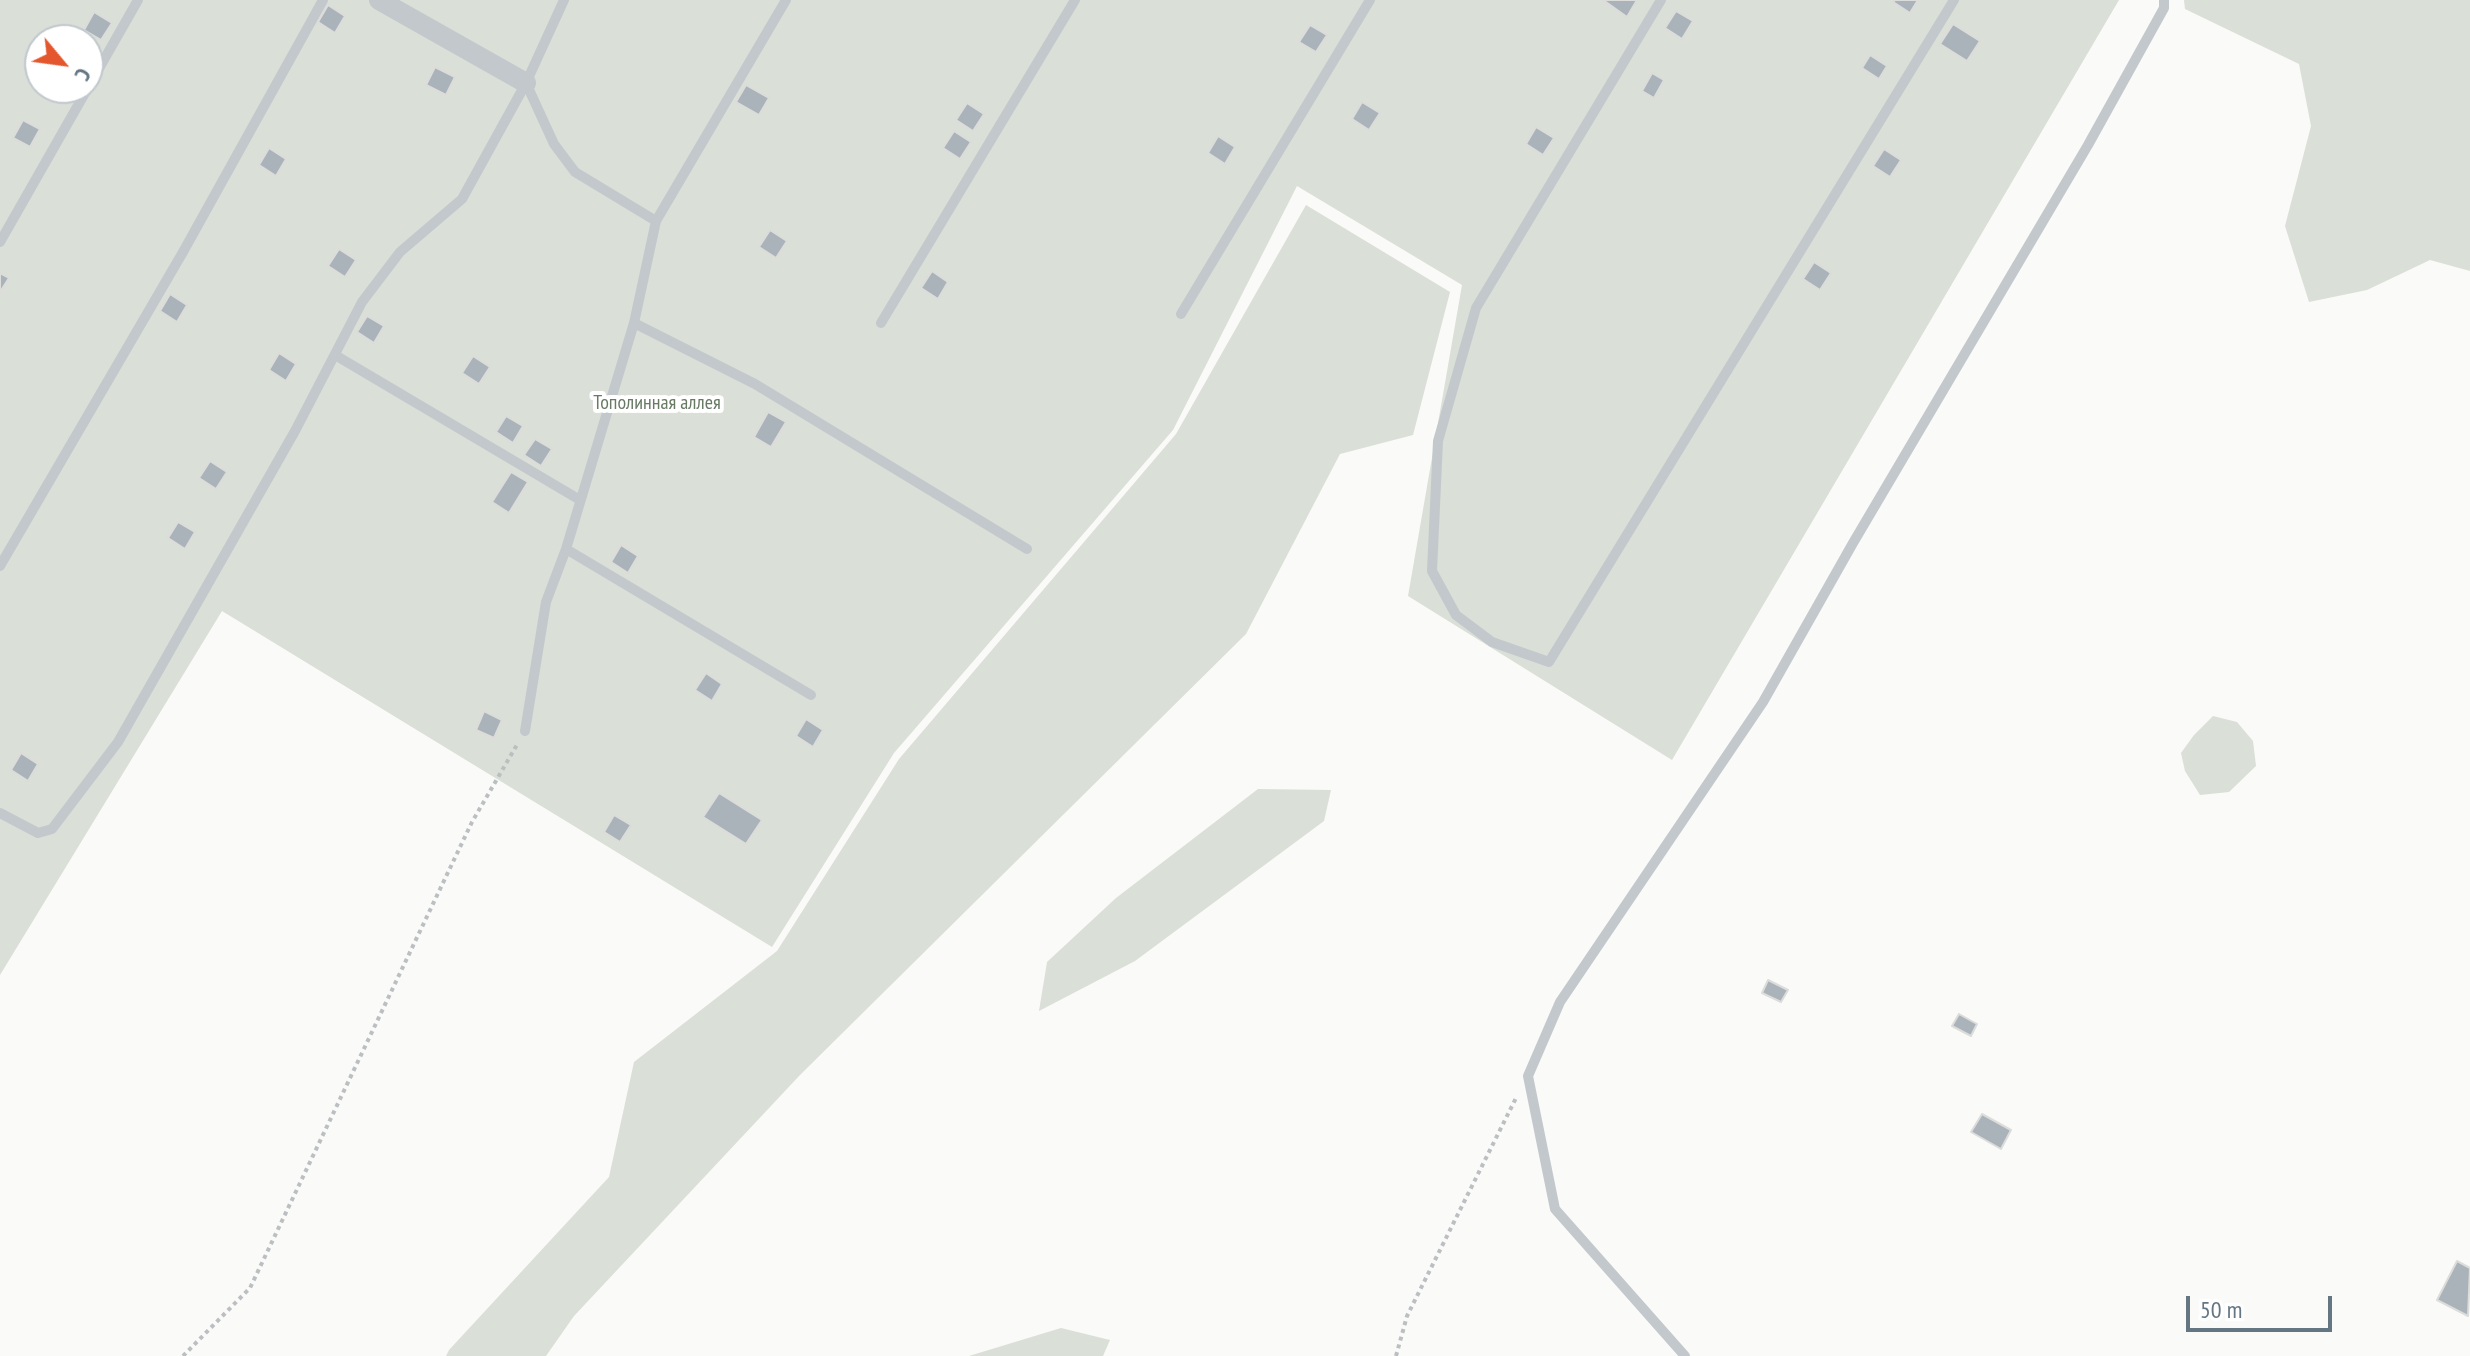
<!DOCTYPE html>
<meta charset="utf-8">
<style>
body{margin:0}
#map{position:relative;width:2470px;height:1356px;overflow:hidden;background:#fafaf8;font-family:"PT Sans Narrow",sans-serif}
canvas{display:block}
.north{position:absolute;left:24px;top:24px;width:80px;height:80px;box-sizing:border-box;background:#fff;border:2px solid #c1c8cd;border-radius:50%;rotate:119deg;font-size:22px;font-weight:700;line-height:32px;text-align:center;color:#657683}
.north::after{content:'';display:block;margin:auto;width:28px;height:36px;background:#e4572e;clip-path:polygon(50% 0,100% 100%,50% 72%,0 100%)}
.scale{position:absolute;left:2186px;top:1296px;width:146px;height:36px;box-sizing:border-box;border:4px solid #657683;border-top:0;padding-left:10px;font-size:24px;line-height:28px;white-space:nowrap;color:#657683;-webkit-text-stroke:6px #fff;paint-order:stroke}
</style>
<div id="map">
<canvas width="2470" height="1356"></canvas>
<div class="north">С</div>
<div class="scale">50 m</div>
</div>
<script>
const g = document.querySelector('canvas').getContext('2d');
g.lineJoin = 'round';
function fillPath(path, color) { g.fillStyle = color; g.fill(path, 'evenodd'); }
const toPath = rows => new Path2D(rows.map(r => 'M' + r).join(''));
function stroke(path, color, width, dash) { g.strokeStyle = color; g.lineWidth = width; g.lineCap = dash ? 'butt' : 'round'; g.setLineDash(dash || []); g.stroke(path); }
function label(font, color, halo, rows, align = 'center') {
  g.font = font + ' "PT Sans Narrow",sans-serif'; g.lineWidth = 8; g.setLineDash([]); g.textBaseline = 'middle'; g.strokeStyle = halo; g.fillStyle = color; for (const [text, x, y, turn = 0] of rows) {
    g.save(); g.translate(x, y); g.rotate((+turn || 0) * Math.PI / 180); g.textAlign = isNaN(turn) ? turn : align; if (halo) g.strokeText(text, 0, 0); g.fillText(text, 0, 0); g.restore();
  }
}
fillPath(toPath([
 [0,0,2119,0,1672,760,1408,596,1462,285,1297,186,1173,430,894,753,772,947,222,611,0,975],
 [40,40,88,40,88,88,40,88],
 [2184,0,2470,0,2470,271,2430,260,2367,290,2309,302,2285,226,2311,126,2299,64,2185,9],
 [1306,205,1450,292,1413,435,1340,454,1246,634,800,1075,574,1316,546,1356,446,1356,449,1350,609,1177,634,1062,777,951,899,759,1176,434],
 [2213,716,2237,722,2253,741,2256,766,2229,792,2200,795,2185,771,2181,753,2194,735],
 [1258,789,1331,790,1324,821,1135,961,1039,1011,1047,962,1116,898],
 [1061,1328,1110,1340,1103,1356,969,1356]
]), '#dadfd7');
const building = toPath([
 [1603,0,1637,0,1627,17,1603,0],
 [1895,0,1918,0,1910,13,1893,2,1895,0],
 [328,5,345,16,335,33,318,22,328,5],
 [1676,11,1693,21,1682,39,1665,28,1676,11],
 [94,12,112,23,101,40,84,30,94,12],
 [1953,24,1980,41,1967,61,1940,44,1953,24],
 [1310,25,1327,35,1316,52,1299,42,1310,25],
 [1870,55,1887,66,1879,79,1862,68,1870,55],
 [435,67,455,77,446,95,426,85,435,67],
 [1652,73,1664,80,1654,98,1642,91,1652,73],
 [746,85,769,98,759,115,736,102,746,85],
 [1362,102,1380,113,1369,130,1352,119,1362,102],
 [967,103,984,114,973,131,956,120,967,103],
 [23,120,40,129,30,147,13,138,23,120],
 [1536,127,1554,138,1543,155,1526,144,1536,127],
 [954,131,971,142,960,159,943,148,954,131],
 [1218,136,1235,147,1225,164,1208,153,1218,136],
 [269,148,286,159,276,176,259,165,269,148],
 [1884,149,1901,160,1890,177,1873,166,1884,149],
 [770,230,787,241,776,258,759,247,770,230],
 [339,249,356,260,345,277,328,266,339,249],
 [1814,262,1831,273,1820,290,1803,279,1814,262],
 [932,271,948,282,938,299,921,288,932,271],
 [0,273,9,278,0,292,0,273],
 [170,294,187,305,177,322,160,311,170,294],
 [367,316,384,326,374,343,357,332,367,316],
 [279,353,296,364,286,381,269,370,279,353],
 [473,356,490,367,479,384,462,373,473,356],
 [768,412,786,422,771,447,754,437,768,412],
 [506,416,523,426,513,443,496,432,506,416],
 [535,439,552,449,541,466,524,455,535,439],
 [210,461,227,472,216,489,199,478,210,461],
 [511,472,528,482,509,513,492,502,511,472],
 [178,522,195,532,185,549,168,538,178,522],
 [621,545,638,556,628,573,611,562,621,545],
 [706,673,722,684,712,701,695,690,706,673],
 [484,711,502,720,494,738,476,730,484,711],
 [806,719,823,730,813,747,796,736,806,719],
 [21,753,38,764,28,781,11,770,21,753],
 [719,793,762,820,746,844,703,817,719,793],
 [614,815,631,825,620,842,604,832,614,815],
 [1768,980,1788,990,1781,1002,1762,993,1768,980],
 [1959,1014,1977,1024,1971,1036,1952,1026,1959,1014],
 [1982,1114,2011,1130,2001,1149,1971,1132,1982,1114],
 [2457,1261,2470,1268,2468,1316,2437,1300,2457,1261]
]);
fillPath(building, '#aab3b9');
stroke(building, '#dcdcda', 2);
stroke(toPath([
 [183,1356,250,1288,472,822,518,743],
 [1396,1356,1407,1316,1516,1098]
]), '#bbbfc2', 4, [4, 4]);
stroke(toPath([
 [1661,0,1476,308,1438,441,1432,571,1456,615,1492,642,1549,662,1954,0],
 [526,83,554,144,575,172,656,221],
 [0,242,138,0],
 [1181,314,1370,0],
 [634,323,755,384,1027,549],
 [881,323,1075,0],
 [335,355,580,500],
 [566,549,811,695],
 [0,566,183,252,323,0],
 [525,731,546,602,566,549,634,323,656,221,786,0],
 [0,813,38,833,52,829,118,742,295,431,362,302,400,252,462,199,526,83,564,0],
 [1685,1356,1555,1209,1528,1076,1560,1002,1763,702,1853,543,2088,145,2164,8,2164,0]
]), '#c3c8cc', 10);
stroke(toPath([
 [379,0,526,83]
]), '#c3c8cc', 20);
label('20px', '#687a64', '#fff', [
 ["Тополинная аллея",657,403]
]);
</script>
